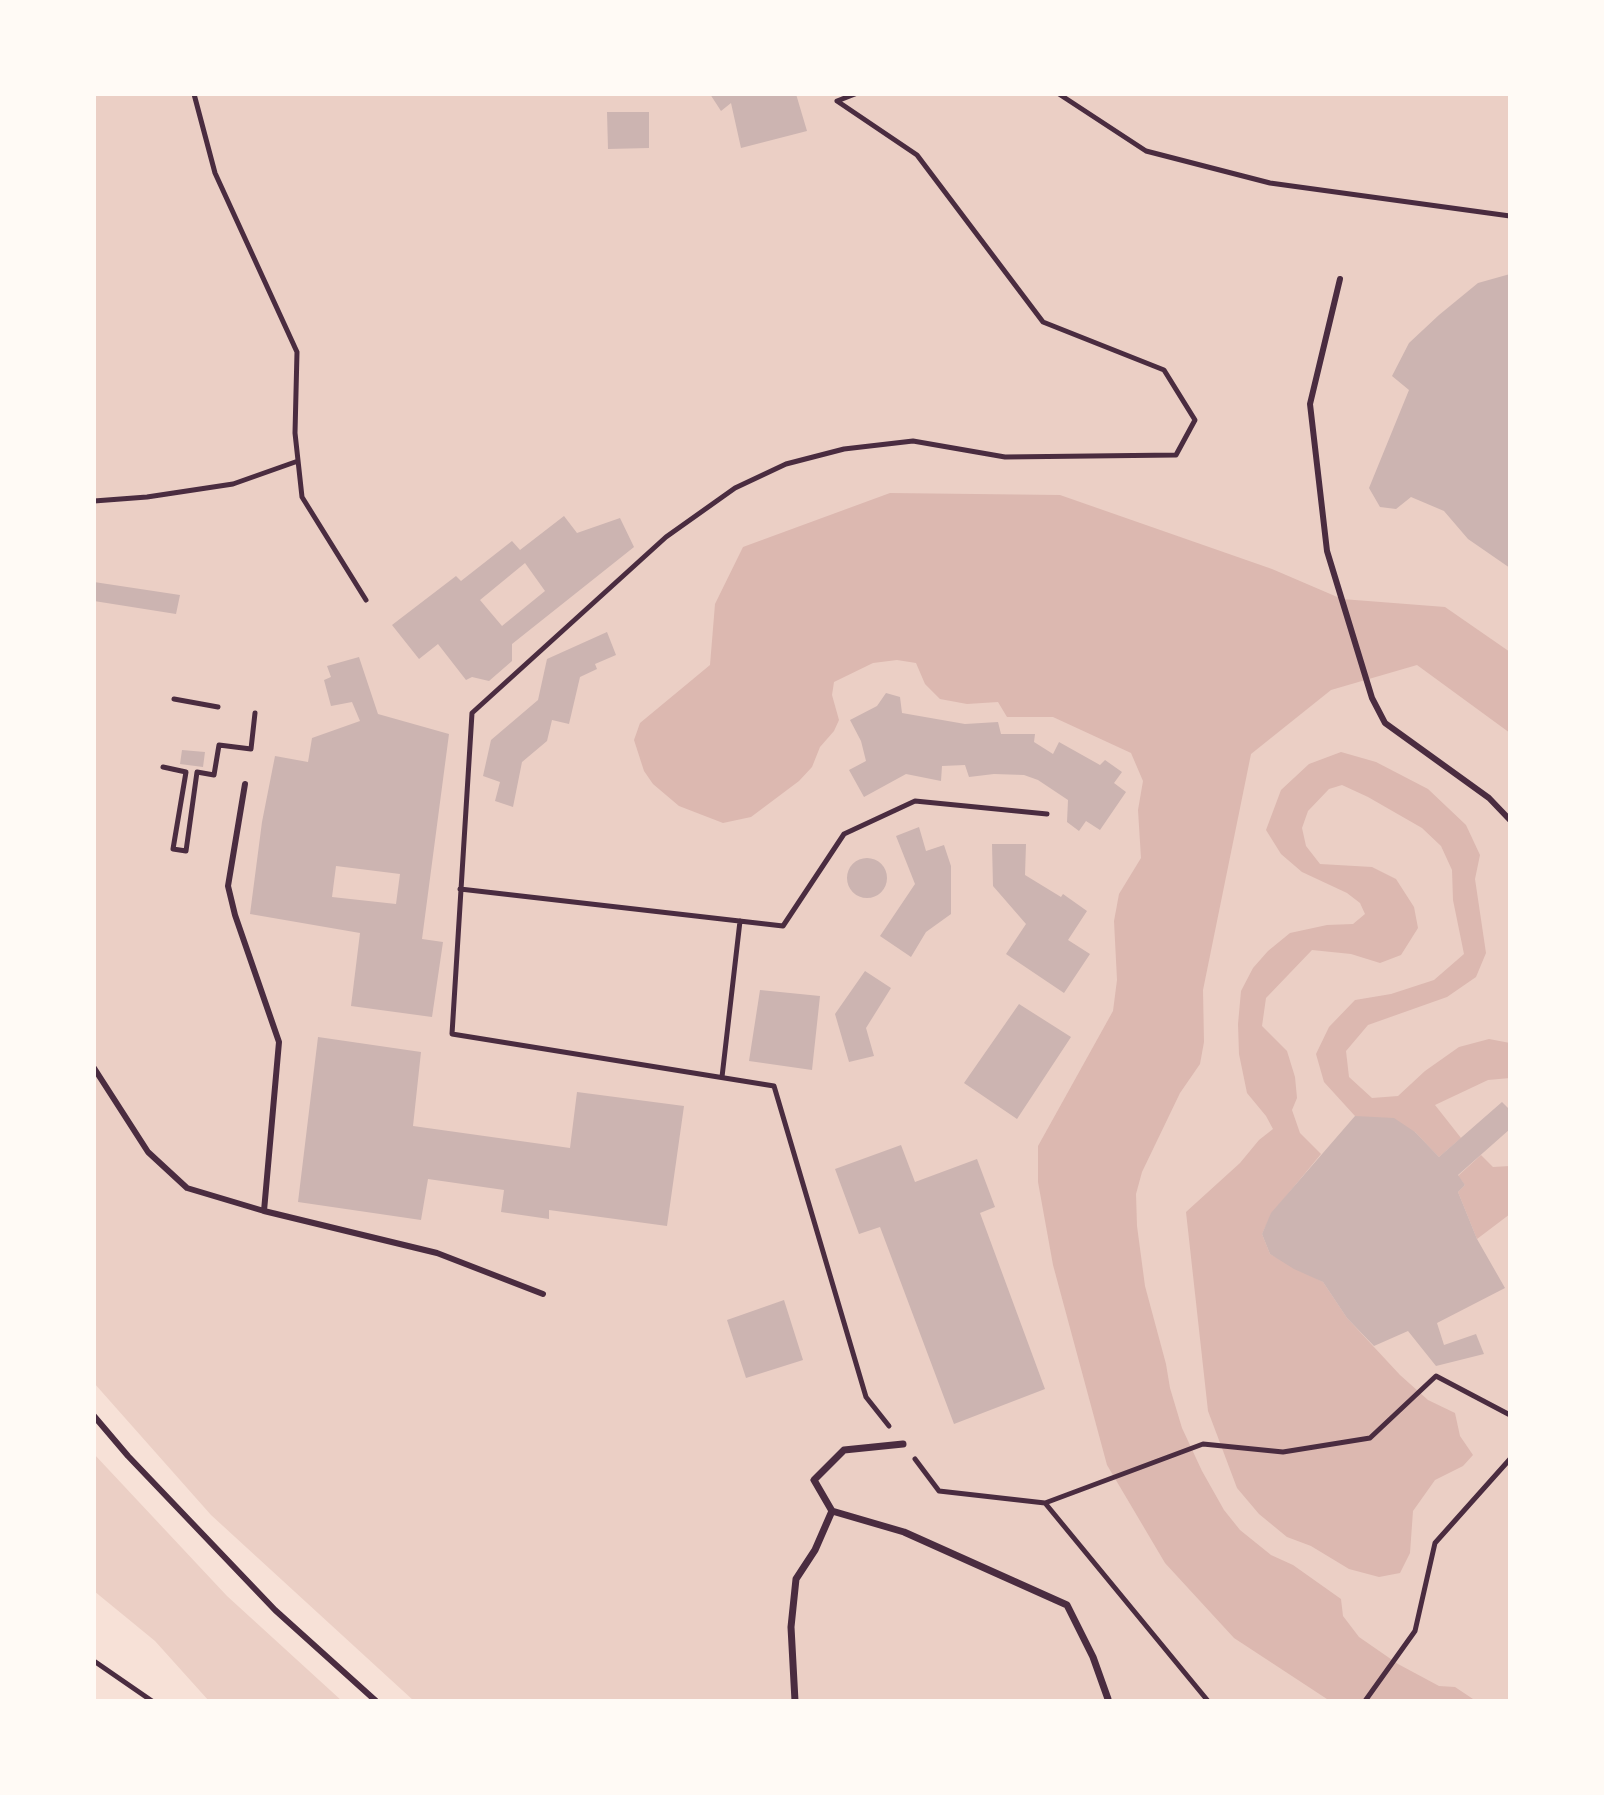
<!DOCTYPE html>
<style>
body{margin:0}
#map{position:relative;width:1604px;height:1795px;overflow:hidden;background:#f7e1d7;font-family:Barlow,sans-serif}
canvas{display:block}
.frame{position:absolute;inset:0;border:96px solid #fffaf5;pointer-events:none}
</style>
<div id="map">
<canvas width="1604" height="1795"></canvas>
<div class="frame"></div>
</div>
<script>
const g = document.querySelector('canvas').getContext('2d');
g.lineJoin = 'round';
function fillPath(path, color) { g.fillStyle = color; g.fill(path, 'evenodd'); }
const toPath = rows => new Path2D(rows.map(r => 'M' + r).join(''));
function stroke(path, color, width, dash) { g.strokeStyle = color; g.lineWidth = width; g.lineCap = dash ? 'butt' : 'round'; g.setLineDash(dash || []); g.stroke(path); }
fillPath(toPath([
 [94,94,1510,94,1510,1701,414,1701,211,1515,94,1383],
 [94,1454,227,1596,342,1701,209,1701,155,1641,94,1591]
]), '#ebcfc5');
fillPath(toPath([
 [890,493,1060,495,1272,569,1342,599,1445,607,1510,652,1510,733,1417,665,1331,690,1251,754,1203,990,1204,1042,1200,1064,1180,1093,1142,1172,1136,1194,1137,1226,1145,1286,1166,1364,1170,1388,1182,1428,1202,1471,1224,1510,1240,1530,1271,1555,1293,1565,1341,1599,1343,1616,1359,1637,1398,1664,1439,1686,1455,1687,1476,1701,1330,1701,1234,1638,1165,1563,1107,1465,1053,1265,1038,1182,1038,1146,1113,1011,1117,980,1114,921,1119,894,1141,858,1138,810,1143,781,1131,753,1053,717,1007,717,998,702,967,704,940,699,925,684,916,663,897,660,873,663,834,682,832,695,839,720,834,731,820,747,812,767,799,781,751,817,723,823,679,806,653,784,644,771,634,740,640,723,710,665,715,604,743,547],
 [1341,752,1376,762,1428,789,1466,825,1480,855,1475,879,1486,953,1476,977,1447,997,1368,1025,1346,1051,1349,1077,1372,1098,1398,1096,1425,1071,1459,1047,1489,1039,1510,1043,1510,1078,1488,1080,1435,1105,1461,1138,1439,1157,1415,1132,1355,1116,1324,1082,1316,1054,1329,1027,1355,1000,1391,994,1434,980,1464,954,1453,900,1452,870,1441,846,1422,828,1368,797,1342,785,1329,789,1308,811,1302,828,1306,846,1320,864,1372,867,1396,879,1414,907,1418,928,1401,955,1380,963,1351,954,1312,950,1266,998,1262,1026,1287,1051,1295,1077,1297,1098,1292,1110,1300,1133,1321,1154,1272,1213,1262,1234,1270,1254,1323,1282,1347,1318,1400,1375,1428,1400,1455,1413,1460,1436,1473,1455,1463,1466,1435,1480,1413,1511,1410,1553,1400,1573,1379,1577,1349,1569,1311,1546,1287,1537,1259,1514,1237,1488,1208,1411,1186,1212,1240,1163,1259,1140,1273,1129,1266,1116,1247,1093,1239,1054,1238,1024,1241,991,1253,968,1268,951,1290,933,1327,925,1353,924,1365,914,1360,903,1347,893,1302,872,1281,854,1266,830,1281,790,1309,764],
 [1481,1155,1493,1167,1510,1166,1510,1214,1477,1239,1458,1192,1465,1185,1458,1176]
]), '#dcb8b0');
fillPath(toPath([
 [710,94,796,94,807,131,741,148,731,103,721,111],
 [607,112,649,112,649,148,608,149],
 [1510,274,1510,568,1468,539,1444,511,1411,497,1396,509,1380,507,1369,488,1409,390,1392,376,1409,343,1439,315,1478,283],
 [564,516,577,533,620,518,634,547,512,644,512,661,489,681,472,677,466,680,438,644,419,659,392,625,456,576,461,581,512,541,520,550],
 [525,563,545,591,502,626,480,600],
 [94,582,180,595,176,614,94,601],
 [607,632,616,655,595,664,597,669,580,677,569,724,552,720,547,741,522,762,513,807,495,801,500,782,483,776,491,740,538,700,547,659],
 [359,657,378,714,449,734,422,939,443,942,432,1017,351,1006,360,933,250,914,262,822,275,756,308,762,312,738,360,721,352,702,331,706,324,680,331,677,327,666],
 [336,866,400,874,396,904,332,897],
 [886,693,900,697,902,713,965,724,998,722,1001,734,1035,734,1034,742,1053,754,1059,742,1100,765,1105,760,1122,772,1114,783,1126,792,1100,830,1086,821,1079,831,1067,822,1068,800,1038,780,1024,775,994,774,969,777,965,765,942,766,941,781,906,774,864,797,849,770,866,761,861,741,850,720,877,706],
 [182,750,205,752,203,767,180,764],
 [919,827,926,851,944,845,951,866,951,914,926,932,911,957,880,936,915,884,896,836],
 [992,844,1026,844,1025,875,1061,897,1063,894,1087,911,1068,940,1090,954,1064,993,1006,954,1026,924,993,886],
 '847 878a20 20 0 1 1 40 0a20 20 0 1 1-40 0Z',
 [865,971,891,988,866,1028,874,1056,849,1062,835,1014],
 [760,990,820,996,812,1070,749,1061],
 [1019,1004,1071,1037,1017,1119,964,1083],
 [318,1037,421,1052,413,1126,570,1148,577,1092,684,1106,667,1226,549,1210,549,1219,501,1212,504,1190,428,1179,421,1220,298,1202],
 [1502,1102,1510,1110,1510,1129,1458,1175,1465,1185,1458,1192,1477,1239,1505,1288,1437,1323,1444,1345,1476,1334,1484,1354,1436,1366,1408,1331,1374,1346,1347,1318,1323,1282,1294,1269,1270,1254,1262,1234,1271,1213,1355,1116,1394,1118,1415,1132,1439,1157],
 [901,1145,915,1182,977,1159,995,1207,980,1213,1045,1389,954,1424,880,1227,859,1234,835,1169],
 [784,1300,803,1360,746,1378,727,1320]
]), '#ccb4b1');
stroke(toPath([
 [194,94,215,173,297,352,295,433,302,497,366,600],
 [855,94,837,101,917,155,1043,322,1164,370,1195,420,1176,455,1005,457,913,441,844,449,786,464,735,488,666,537,472,713,452,1034,774,1086,866,1397,889,1426],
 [1059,94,1146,151,1270,183,1510,216],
 [94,501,147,497,233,484,298,461],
 [174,699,218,707],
 [163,767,186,772,173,849,186,851,197,772,214,775,219,745,251,749,255,713],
 [460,889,783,926,844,834,915,801,1047,814],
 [722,1077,740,921],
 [915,1459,939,1491,1045,1503,1208,1701],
 [1045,1503,1203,1444,1283,1452,1370,1438,1436,1376,1510,1415],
 [94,1661,152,1701],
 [1365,1701,1415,1631,1435,1543,1510,1459]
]), '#4a2c40', 5);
stroke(toPath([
 [1340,279,1310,404,1327,551,1372,698,1385,723,1489,798,1510,820],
 [245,784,228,886,235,915,279,1042,264,1211],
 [94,1068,148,1152,187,1188,264,1211,437,1253,543,1294],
 [94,1416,128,1456,275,1610,376,1701]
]), '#4a2c40', 6);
stroke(toPath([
 [903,1444,844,1450,814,1480,832,1511,904,1532,1067,1605,1093,1657,1108,1699],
 [795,1701,791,1627,796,1579,815,1550,832,1511]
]), '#4a2c40', 7);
</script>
